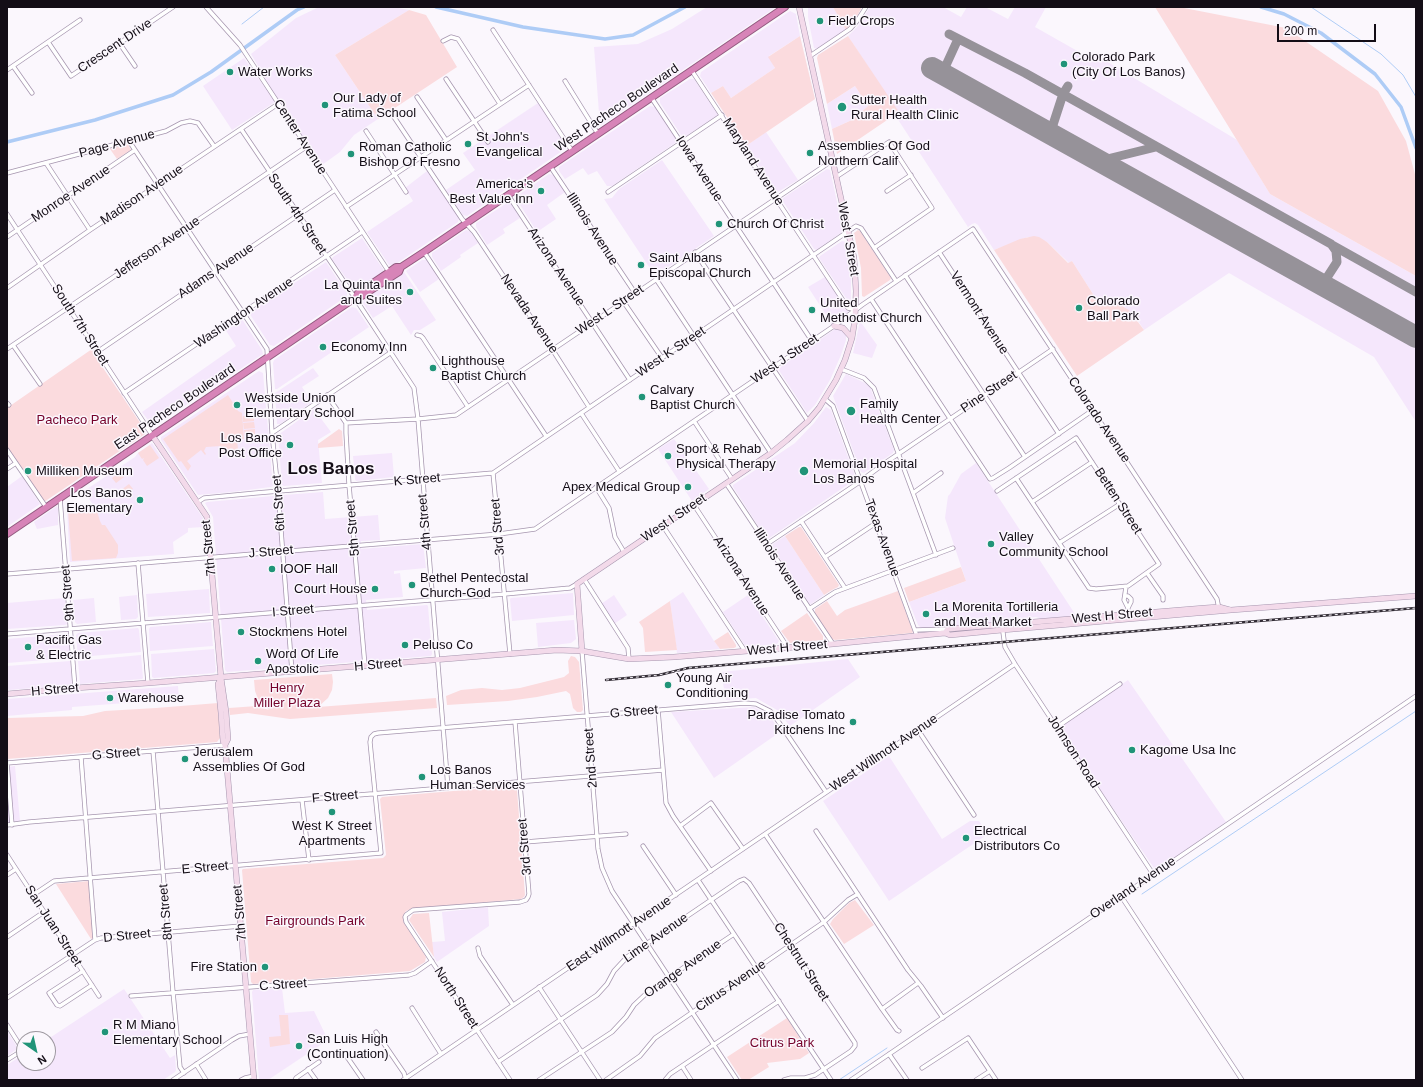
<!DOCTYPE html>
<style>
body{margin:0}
#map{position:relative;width:1423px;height:1087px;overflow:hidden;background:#fbf7fd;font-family:Arial,sans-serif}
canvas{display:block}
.frame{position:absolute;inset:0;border:8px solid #130d16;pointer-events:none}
.north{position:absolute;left:16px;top:1031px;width:40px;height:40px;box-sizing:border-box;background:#fbf7fd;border:1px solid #9e99a1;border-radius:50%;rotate:146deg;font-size:11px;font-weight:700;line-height:16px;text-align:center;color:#130d16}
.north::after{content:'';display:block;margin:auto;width:14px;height:18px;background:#209478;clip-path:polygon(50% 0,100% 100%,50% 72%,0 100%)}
.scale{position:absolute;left:1277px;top:24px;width:99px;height:18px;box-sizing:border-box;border:2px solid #130d16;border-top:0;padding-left:5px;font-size:12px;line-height:14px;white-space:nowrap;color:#130d16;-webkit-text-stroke:3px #fbf7fd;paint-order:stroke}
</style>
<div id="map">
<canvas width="1423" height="1087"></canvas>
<div class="frame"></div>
<div class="north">N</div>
<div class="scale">200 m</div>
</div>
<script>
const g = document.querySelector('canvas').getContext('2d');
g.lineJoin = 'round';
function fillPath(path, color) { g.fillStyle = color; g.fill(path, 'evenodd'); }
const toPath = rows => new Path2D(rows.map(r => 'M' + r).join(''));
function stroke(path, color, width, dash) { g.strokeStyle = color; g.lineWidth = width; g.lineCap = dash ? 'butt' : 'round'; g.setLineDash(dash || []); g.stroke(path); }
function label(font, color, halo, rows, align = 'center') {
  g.font = font + ' Arial,sans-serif'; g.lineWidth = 3; g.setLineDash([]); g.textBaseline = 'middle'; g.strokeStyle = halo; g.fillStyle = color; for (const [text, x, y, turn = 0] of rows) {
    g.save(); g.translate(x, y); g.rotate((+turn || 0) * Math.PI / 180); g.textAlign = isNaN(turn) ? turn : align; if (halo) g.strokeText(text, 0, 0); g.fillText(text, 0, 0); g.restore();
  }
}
fillPath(toPath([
 [319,7,393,7,409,10,335,55,378,119,354,135,340,152,322,165,273,92,251,54,296,18],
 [707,7,776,7,600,126,594,47,638,44,672,29],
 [808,7,833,7,846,30,818,49,814,48,808,17],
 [870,7,943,7,961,17,967,7,985,7,1008,19,1015,7,1046,7,1035,27,1088,57,1096,55,1237,140,1270,194,1416,276,1416,422,1374,357,1229,273,1144,330,1135,316,1107,301,1098,302,1072,261,1069,263,1047,242,1028,237,994,250,978,225,975,223,972,224,968,227,895,115,898,113,848,36,858,26],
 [790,11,796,14,800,36,769,56,775,68,731,98,723,86,711,93,700,76,701,72],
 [244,58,275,102,232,130,203,86],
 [690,79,694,79,718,115,683,138,660,103,660,98],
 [855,86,868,106,852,120,832,129,827,104],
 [538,103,566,145,565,149,467,216,463,215,446,190,475,170,463,153],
 [650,106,655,107,678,141,612,186,607,186,597,171,588,175,583,168,565,179,559,171,559,167],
 [766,132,798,180,778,192,776,192,746,146],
 [662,160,714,236,655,276,604,199,612,198,619,189],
 [827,169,830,170,843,229,842,232,817,250,814,249,782,200,783,198],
 [427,171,459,218,458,222,393,266,389,265,367,232,413,201,405,188],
 [549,174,554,175,565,192,547,205,556,219,537,232,517,200,517,196],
 [507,203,511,204,520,218,503,229,505,233,487,245,476,227,476,223],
 [466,230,470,231,478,243,460,255,461,257,441,271,432,257,432,253],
 [362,238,383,269,383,272,355,290,332,259,333,257],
 [842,241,846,242,851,271,851,304,850,304,819,258,820,256],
 [422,260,427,260,439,279,420,292,406,271],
 [326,262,347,293,347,296,274,346,270,345,249,313],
 [404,272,436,320,420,330,414,330,411,335,392,306,373,318,363,303,364,299],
 [825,277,848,312,847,314,832,324,808,287],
 [352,307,356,308,369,327,277,389,275,389,273,363,274,360],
 [241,319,242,319,262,350,263,354,153,427,142,412,236,346,225,329],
 [860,321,877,345,872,358,853,353],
 [835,329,843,330,846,335,846,340,841,355,830,380,815,405,807,413,778,369],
 [313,368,319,376,302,387,312,402,280,424,277,424,275,393],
 [259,371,263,373,273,486,271,487,232,492,198,495,161,440,161,437],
 [846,374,863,382,870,387,894,450,893,453,864,473,861,472,833,396],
 [826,407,831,410,856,479,768,539,766,538,733,487,733,485,795,443,814,423],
 [314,409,331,432,318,440,322,483,284,486,282,485,278,435],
 [674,439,709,489,692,501,658,449],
 [152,443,203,518,203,527,188,528,188,532,173,542,174,554,70,562,67,510,95,508,84,491,135,457,138,453],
 [392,453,394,477,356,481,355,479,353,456],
 [976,463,1075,614,1075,616,1042,619,1036,617,1011,619,1005,622,924,629,920,627,918,625,909,602,966,581,945,518,948,496,950,494,961,474],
 [22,476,40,504,7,527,7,487],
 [323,492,325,519,378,515,380,540,361,541,361,549,423,544,426,568,394,571,394,574,400,573,403,597,366,600,367,610,427,605,428,606,432,654,431,656,227,672,225,670,213,517,205,503,207,502,273,496,283,497,284,495],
 [57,506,58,509,58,525,37,529,34,522],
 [785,536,824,595,811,604,809,603,773,548,773,544],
 [209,589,210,613,148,617,146,594],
 [683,592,714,641,720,649,677,653,670,601],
 [573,593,574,615,512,621,510,599,511,598],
 [137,595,138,617,136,619,121,620,119,597],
 [614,595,627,615,614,624,601,604],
 [748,595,779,641,777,644,746,647,723,612],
 [65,598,67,624,65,625,7,629,7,603],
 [94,598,96,622,77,624,75,622,73,600],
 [574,620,576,639,571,643,538,647,536,623],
 [211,622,213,646,150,651,149,629,150,627],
 [138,628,139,630,141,652,78,657,76,635,78,633],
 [66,634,68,636,70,658,7,663,7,639],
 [214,649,216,671,214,673,154,678,152,677,151,654],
 [141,655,143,678,142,679,80,684,80,683,78,661],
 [848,659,860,677,790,726,777,710,756,698,726,700,721,672],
 [70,661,72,683,71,685,9,690,8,689,7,666],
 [1128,680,1226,822,1156,871,1082,763,1060,727],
 [178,686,179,699,72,707,72,710,7,716,7,699],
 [754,707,770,716,780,732,714,778,671,712],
 [889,756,942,839,970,821,979,821,988,834,889,901,823,801],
 [15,766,20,821,7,822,7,767],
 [488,907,489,926,437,962,434,957,432,942,445,941,442,912],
 [282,988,285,1013,314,1011,328,1040,268,1080,259,1080,252,992,253,990],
 [124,989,170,1058,175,1055,176,1070,175,1072,163,1080,7,1080,7,1065,24,1054,24,1063,48,1063,48,1039],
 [7,1031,17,1047,17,1049,7,1056]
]), '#f5e7fc');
fillPath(toPath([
 [833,7,862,7,855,20,846,30],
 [1155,7,1179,7,1286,28,1378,91,1406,141,1416,178,1416,276,1270,194],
 [409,10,426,15,457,67,378,119,335,55],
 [800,36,815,99,746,146,711,93,723,86,731,98,775,68,768,57],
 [848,36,899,112,837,154,832,129,852,120,868,106,855,86,827,104,817,58,818,55],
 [128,144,131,150,117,159,110,149],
 [858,230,860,231,891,278,890,280,864,297,862,296,861,268,854,233],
 [1034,236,1039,237,1047,242,1068,263,1072,261,1098,302,1107,301,1116,303,1129,310,1144,330,1077,376,994,250,1020,239],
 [92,349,95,356,145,430,145,434,44,502,7,447,7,408],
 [228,395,238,411,242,413,244,439,237,440,238,449,244,449,245,450,223,452,221,446,206,447,204,451,206,454,205,455,201,450,187,461,191,466,188,471,181,461,179,462,163,439],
 [254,415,254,421,243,422,243,416],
 [254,422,255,428,244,429,243,423],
 [255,429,255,435,245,436,244,430],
 [339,429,342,431,343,446,318,448,318,444],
 [255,435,256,441,245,442,245,436],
 [150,445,159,458,147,466,143,460,144,458,142,459,138,453],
 [121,472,124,477,116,483,112,478],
 [129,484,133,489,124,495,121,490],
 [96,508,100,521,102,525,105,525,118,545,118,553,116,558,72,561,68,511],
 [799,527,801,527,839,585,838,587,832,590,824,595,785,536],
 [961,567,966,581,909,602,904,588],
 [898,591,913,632,912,633,835,640,832,639,815,613,815,609,827,601,837,616,845,610],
 [670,601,677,650,645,652,643,628,639,622],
 [807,613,823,636,823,640,790,643,781,631],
 [728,632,736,645,736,647,734,648,720,649,714,641],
 [571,656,575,657,579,662,583,710,581,712,577,712,573,708,570,694,566,691,537,697,508,701,447,705,446,696,461,690,482,688,502,690,520,688,564,677,569,673,568,661],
 [332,674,333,682,332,690,328,698,318,707,436,698,437,708,290,719,248,713,230,715,229,708,257,706,269,710,258,699,255,691,254,680],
 [218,703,220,738,217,742,7,759,7,718,83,716,105,711,156,708],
 [513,786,517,790,525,895,524,897,521,899,411,909,406,911,403,916,403,921,426,957,425,962,410,971,253,984,251,982,242,870,243,869,383,858,386,855,380,799,382,797],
 [89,881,93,938,91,939,56,884],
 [855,900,874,925,844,944,830,924,833,919,849,903],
 [429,913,434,957,409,920,413,914],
 [279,1015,288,1015,290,1044,270,1047,269,1037,281,1036],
 [787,1018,809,1053,800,1059,767,1063,769,1067,748,1080,742,1080,727,1057]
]), '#fbdbde');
stroke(toPath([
 [1311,7,1381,54,1403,75,1416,97],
 [242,24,264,7],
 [1142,894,1416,711],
 [839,1080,887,1048]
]), '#aeccf6', 1);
stroke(toPath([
 [436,7,523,27,605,39,633,35,685,7],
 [1261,7,1284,14,1321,33,1375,74,1401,107,1416,148],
 [7,142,95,120,173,95,211,72,297,10,304,7]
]), '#aeccf6', 3.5);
stroke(toPath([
 [949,34,1025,73,1331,244,1336,251,1337,262,1326,279,1314,280],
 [942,74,958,39],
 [1050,134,1063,94,1068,86],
 [1099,161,1156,147],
 [1332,245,1416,292]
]), '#969299', 9);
stroke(toPath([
 [932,68,1416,337]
]), '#969299', 22);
const street = toPath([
 [206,7,240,45,389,272],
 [493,30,572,151],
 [443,41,451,37,458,39,500,104],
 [48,42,71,76,173,7],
 [120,44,135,66],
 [810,56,850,29,857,21,866,7],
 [13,66,32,93],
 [7,70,80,20],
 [692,71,848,308,856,310],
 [446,79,488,142],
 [565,81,598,134],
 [417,97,446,140],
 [651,97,812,341],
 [392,114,462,219,474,232,552,349,589,407],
 [241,129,355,298,414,388,418,419,448,788],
 [366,131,406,192],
 [129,141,267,349,272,433,278,491,292,672],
 [46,163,90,230],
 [550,166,635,293],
 [7,173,166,131,181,123,190,121,198,123,214,146],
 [836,177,889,142,932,208,874,248],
 [887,191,911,175],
 [608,192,722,115],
 [508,195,630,380],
 [346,207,529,85],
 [7,214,152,435],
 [7,237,135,150],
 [424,252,546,436],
 [695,252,808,421],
 [939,252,1059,434],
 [905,275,1025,457],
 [656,279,771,453],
 [7,288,90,230,278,104],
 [871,299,990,479,993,478,1009,468,1093,410],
 [623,301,662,358],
 [417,335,421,336,423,338,468,407],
 [13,345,40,384],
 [7,349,306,147],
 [97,352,335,190],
 [841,369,864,378,874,388,936,555],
 [124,393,362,232],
 [327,395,346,423,346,433,349,485,365,666],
 [825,399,833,406,917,636],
 [7,403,9,405],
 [581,413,619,471],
 [694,421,732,479],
 [346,423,418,419,456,415,833,160],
 [272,433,390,353],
 [7,450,46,507],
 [7,469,16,463],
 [493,473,510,654],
 [726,483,833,644],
 [596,487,609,508,615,537,624,552],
 [997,491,1076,438,1159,564,1128,586,1096,589,1089,588,1016,478],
 [913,493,941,473],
 [60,498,75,688],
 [198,502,204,498,256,493,493,473,856,226,861,228,896,281],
 [1032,502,1092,462],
 [694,505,788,648],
 [801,521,845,588],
 [663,526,745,651],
 [1059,543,1120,504],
 [767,544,858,483,885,463,1053,349],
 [825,557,876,523],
 [138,563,148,683],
 [1147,573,1163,596,1163,600],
 [7,574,499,534,535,529,834,326,862,305,973,229,1217,599,1219,609],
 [584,579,628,648,629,659],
 [1126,587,1124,600,1128,608,1128,616],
 [1125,596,1128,596,1131,599,1131,602,1128,608],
 [809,609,835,592,953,548],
 [1002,625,1005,647,1015,664,1153,874],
 [915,630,948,629],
 [7,634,505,594,570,588,577,584],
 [582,651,598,849,602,868,612,891,737,1080],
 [658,710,666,803,673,816,711,871],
 [1057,727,1120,684],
 [918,730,974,815],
 [153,751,173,992,180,1067,184,1073],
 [81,757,95,940],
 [7,763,225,745],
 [7,763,12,825],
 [302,800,309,860],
 [7,825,29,822,663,770],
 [680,826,711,803,743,849],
 [816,831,908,970,921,986,943,1018],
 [765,834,882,1009,897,1030,899,1031],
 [525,842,626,834],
 [643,846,676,895],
 [7,855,99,996],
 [7,875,16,869],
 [698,880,831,1080],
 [33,895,54,881,381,853,370,742,371,737,374,734,378,733,745,703,756,704,770,711,776,718,826,792],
 [1121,896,1242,1080],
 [7,937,44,912],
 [478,948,480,956,513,1005],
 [83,971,49,993,57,1005,60,1006,92,985],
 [539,987,600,1080],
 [131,996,409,975,415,973,432,961],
 [7,998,95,940,101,938,241,926],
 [412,1008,441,1054],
 [882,1009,918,983],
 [7,1025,23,1050,7,1060],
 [376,1032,404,1073,406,1080],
 [345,1054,363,1080],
 [889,1054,907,1080],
 [498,1062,597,995,607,984,614,971,627,957,739,881,744,879,749,883,855,1043,855,1046,851,1051,815,1075,805,1078,791,1078,784,1080],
 [196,1064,206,1080],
 [682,1066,691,1080],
 [922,1068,968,1038,996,1080],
 [308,1069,316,1080],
 [173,1080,232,1040,239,1036,250,1034],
 [241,1080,245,1078,254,1076],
 [295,1080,296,1078,319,1062],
 [403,1080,1015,664],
 [510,1080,406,922,405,917,406,915,413,910,520,902,526,900,528,897,529,894,515,722],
 [539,1080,612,1032,626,1017,634,1005,650,990,734,934],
 [606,1080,640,1056,655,1038,824,922,848,900,858,894],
 [665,1080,670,1074,779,1001],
 [851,1080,1416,696],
 [976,1080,990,1071]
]);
const secondary = toPath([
 [834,326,843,328,852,338],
 [152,435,207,517,221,678,226,712,228,739,225,745],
 [945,633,948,629,1205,608,1219,607,1230,610],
 [582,651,577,584,771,453,787,440,808,421,819,408,836,380,845,360,852,338,855,319,856,291,854,258,799,7],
 [221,678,218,684,221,713,223,741,225,745,254,1080],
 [7,694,75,688,148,683,557,650,582,651,629,659,674,657,833,644,945,633,950,635,1002,630,1231,610,1416,596]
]);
const highway = toPath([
 [355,298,358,293,389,272,396,267,401,267,424,252,785,7],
 [7,534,355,298,362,296,399,272,401,267]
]);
stroke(street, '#a696af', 5);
stroke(secondary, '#a696af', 6);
stroke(highway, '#925a7f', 8);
stroke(street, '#fff', 3.5);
stroke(secondary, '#f3daea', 5);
stroke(highway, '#d784b8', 6);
const rail = toPath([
 [606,680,659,675,688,668,700,667,1416,608]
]);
stroke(rail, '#322c35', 2.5);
stroke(rail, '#fbf7fd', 1, [3]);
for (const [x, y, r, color] of [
 [820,21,4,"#209478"],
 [1064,64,4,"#209478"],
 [230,72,4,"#209478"],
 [325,105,4,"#209478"],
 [842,107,5,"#209478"],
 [468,144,4,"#209478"],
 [810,153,4,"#209478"],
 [351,154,4,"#209478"],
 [541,191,4,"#209478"],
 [719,224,4,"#209478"],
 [641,265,4,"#209478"],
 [410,292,4,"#209478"],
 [1079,308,4,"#209478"],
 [812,310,4,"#209478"],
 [323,347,4,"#209478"],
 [433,368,4,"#209478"],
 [642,397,4,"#209478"],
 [237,405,4,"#209478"],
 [851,411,5,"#209478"],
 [290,445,4,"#209478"],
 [668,456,4,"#209478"],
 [28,471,4,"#209478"],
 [804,471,5,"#209478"],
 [688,487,4,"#209478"],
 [140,500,4,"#209478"],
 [991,544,4,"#209478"],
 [272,569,4,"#209478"],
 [412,585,4,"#209478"],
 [375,589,4,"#209478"],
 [926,614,4,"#209478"],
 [241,632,4,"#209478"],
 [405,645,4,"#209478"],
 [28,647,4,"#209478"],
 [258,661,4,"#209478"],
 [668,685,4,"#209478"],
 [110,698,4,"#209478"],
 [853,722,4,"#209478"],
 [1132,750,4,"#209478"],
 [185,759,4,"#209478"],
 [422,777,4,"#209478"],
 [332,812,4,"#209478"],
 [966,838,4,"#209478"],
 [265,967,4,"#209478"],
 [105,1032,4,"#209478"],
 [299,1046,4,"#209478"]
]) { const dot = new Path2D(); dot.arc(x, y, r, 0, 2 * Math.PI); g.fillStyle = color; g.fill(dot); stroke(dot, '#fbf7fd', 1.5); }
label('13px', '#130d16', '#fbf7fd', [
 ["Field Crops",828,21],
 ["Colorado Park",1072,57],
 ["(City Of Los Banos)",1072,72],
 ["Water Works",238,72],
 ["Our Lady of",333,98],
 ["Fatima School",333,113],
 ["Sutter Health",851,100],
 ["Rural Health Clinic",851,115],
 ["St John's",476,137],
 ["Evangelical",476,152],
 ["Assemblies Of God",818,146],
 ["Northern Calif",818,161],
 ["Roman Catholic",359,147],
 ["Bishop Of Fresno",359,162],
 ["America's",533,184,"right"],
 ["Best Value Inn",533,199,"right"],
 ["Church Of Christ",727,224],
 ["Saint Albans",649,258],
 ["Episcopal Church",649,273],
 ["La Quinta Inn",402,285,"right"],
 ["and Suites",402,300,"right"],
 ["Colorado",1087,301],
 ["Ball Park",1087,316],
 ["United",820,303],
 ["Methodist Church",820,318],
 ["Economy Inn",331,347],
 ["Lighthouse",441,361],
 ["Baptist Church",441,376],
 ["Calvary",650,390],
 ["Baptist Church",650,405],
 ["Westside Union",245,398],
 ["Elementary School",245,413],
 ["Family",860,404],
 ["Health Center",860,419],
 ["Los Banos",282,438,"right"],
 ["Post Office",282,453,"right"],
 ["Sport & Rehab",676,449],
 ["Physical Therapy",676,464],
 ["Memorial Hospital",813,464],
 ["Los Banos",813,479],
 ["Milliken Museum",36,471],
 ["Apex Medical Group",680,487,"right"],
 ["Los Banos",132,493,"right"],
 ["Elementary",132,508,"right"],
 ["Valley",999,537],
 ["Community School",999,552],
 ["IOOF Hall",280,569],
 ["Bethel Pentecostal",420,578],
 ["Church-God",420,593],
 ["Court House",367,589,"right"],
 ["La Morenita Tortilleria",934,607],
 ["and Meat Market",934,622],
 ["Stockmens Hotel",249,632],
 ["Pacific Gas",36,640],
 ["& Electric",36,655],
 ["Peluso Co",413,645],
 ["Word Of Life",266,654],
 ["Apostolic",266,669],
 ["Young Air",676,678],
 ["Conditioning",676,693],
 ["Warehouse",118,698],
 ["Paradise Tomato",845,715,"right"],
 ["Kitchens Inc",845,730,"right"],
 ["Kagome Usa Inc",1140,750],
 ["Jerusalem",193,752],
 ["Assemblies Of God",193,767],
 ["Los Banos",430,770],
 ["Human Services",430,785],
 ["West K Street",332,826,"center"],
 ["Apartments",332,841,"center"],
 ["Electrical",974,831],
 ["Distributors Co",974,846],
 ["Fire Station",257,967,"right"],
 ["R M Miano",113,1025],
 ["Elementary School",113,1040],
 ["San Luis High",307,1039],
 ["(Continuation)",307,1054]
], 'left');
label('13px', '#130d16', '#fbf7fd', [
 ["Crescent Drive",115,46,-34],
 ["West Pacheco Boulevard",617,108,-34],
 ["Center Avenue",300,137,57],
 ["Page Avenue",117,144,-15],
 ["Maryland Avenue",753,162,57],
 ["Iowa Avenue",699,169,57],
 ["Monroe Avenue",71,194,-34],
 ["Madison Avenue",142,195,-34],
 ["South 4th Street",297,214,56],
 ["Illinois Avenue",592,229,57],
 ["West I Street",848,239,80],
 ["Jefferson Avenue",157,248,-34],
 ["Arizona Avenue",556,267,56],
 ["Adams Avenue",216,271,-34],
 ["West L Street",610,310,-34],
 ["Washington Avenue",244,313,-34],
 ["Vermont Avenue",979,313,57],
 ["Nevada Avenue",529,314,56],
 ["South 7th Street",80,325,57],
 ["West K Street",671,352,-34],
 ["West J Street",785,359,-34],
 ["Pine Street",989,392,-34],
 ["East Pacheco Boulevard",175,407,-34],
 ["Colorado Avenue",1099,420,56],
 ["K Street",417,480,-5],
 ["Betten Street",1118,501,57],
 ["6th Street",279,503,-94],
 ["West I Street",674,518,-34],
 ["4th Street",425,522,-95],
 ["3rd Street",498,527,-95],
 ["5th Street",353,528,-95],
 ["Texas Avenue",882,538,70],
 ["7th Street",209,548,-96],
 ["J Street",271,552,-5],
 ["Illinois Avenue",779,564,57],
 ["Arizona Avenue",741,576,57],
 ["9th Street",68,593,-95],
 ["I Street",293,611,-5],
 ["West H Street",1112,616,-5],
 ["West H Street",787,648,-5],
 ["H Street",378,665,-5],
 ["H Street",55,690,-5],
 ["G Street",634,712,-5],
 ["Johnson Road",1073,752,57],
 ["West Willmott Avenue",884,753,-34],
 ["G Street",116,754,-5],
 ["2nd Street",591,758,-94],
 ["F Street",335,797,-5],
 ["3rd Street",525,847,-95],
 ["E Street",205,868,-5],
 ["Overland Avenue",1133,888,-34],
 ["8th Street",166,912,-95],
 ["7th Street",240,913,-95],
 ["San Juan Street",53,926,57],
 ["East Willmott Avenue",619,934,-34],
 ["D Street",127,936,-6],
 ["Lime Avenue",656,938,-35],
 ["Chestnut Street",801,962,57],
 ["Orange Avenue",683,969,-35],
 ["C Street",283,985,-4],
 ["Citrus Avenue",731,986,-34],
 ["North Street",456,998,57]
]);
label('13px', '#74012a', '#fbf7fd', [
 ["Pacheco Park",77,420],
 ["Henry",287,688],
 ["Miller Plaza",287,703],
 ["Fairgrounds Park",315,921],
 ["Citrus Park",782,1043]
]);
label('bold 17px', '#130d16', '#fbf7fd', [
 ["Los Banos",331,469]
]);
</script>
